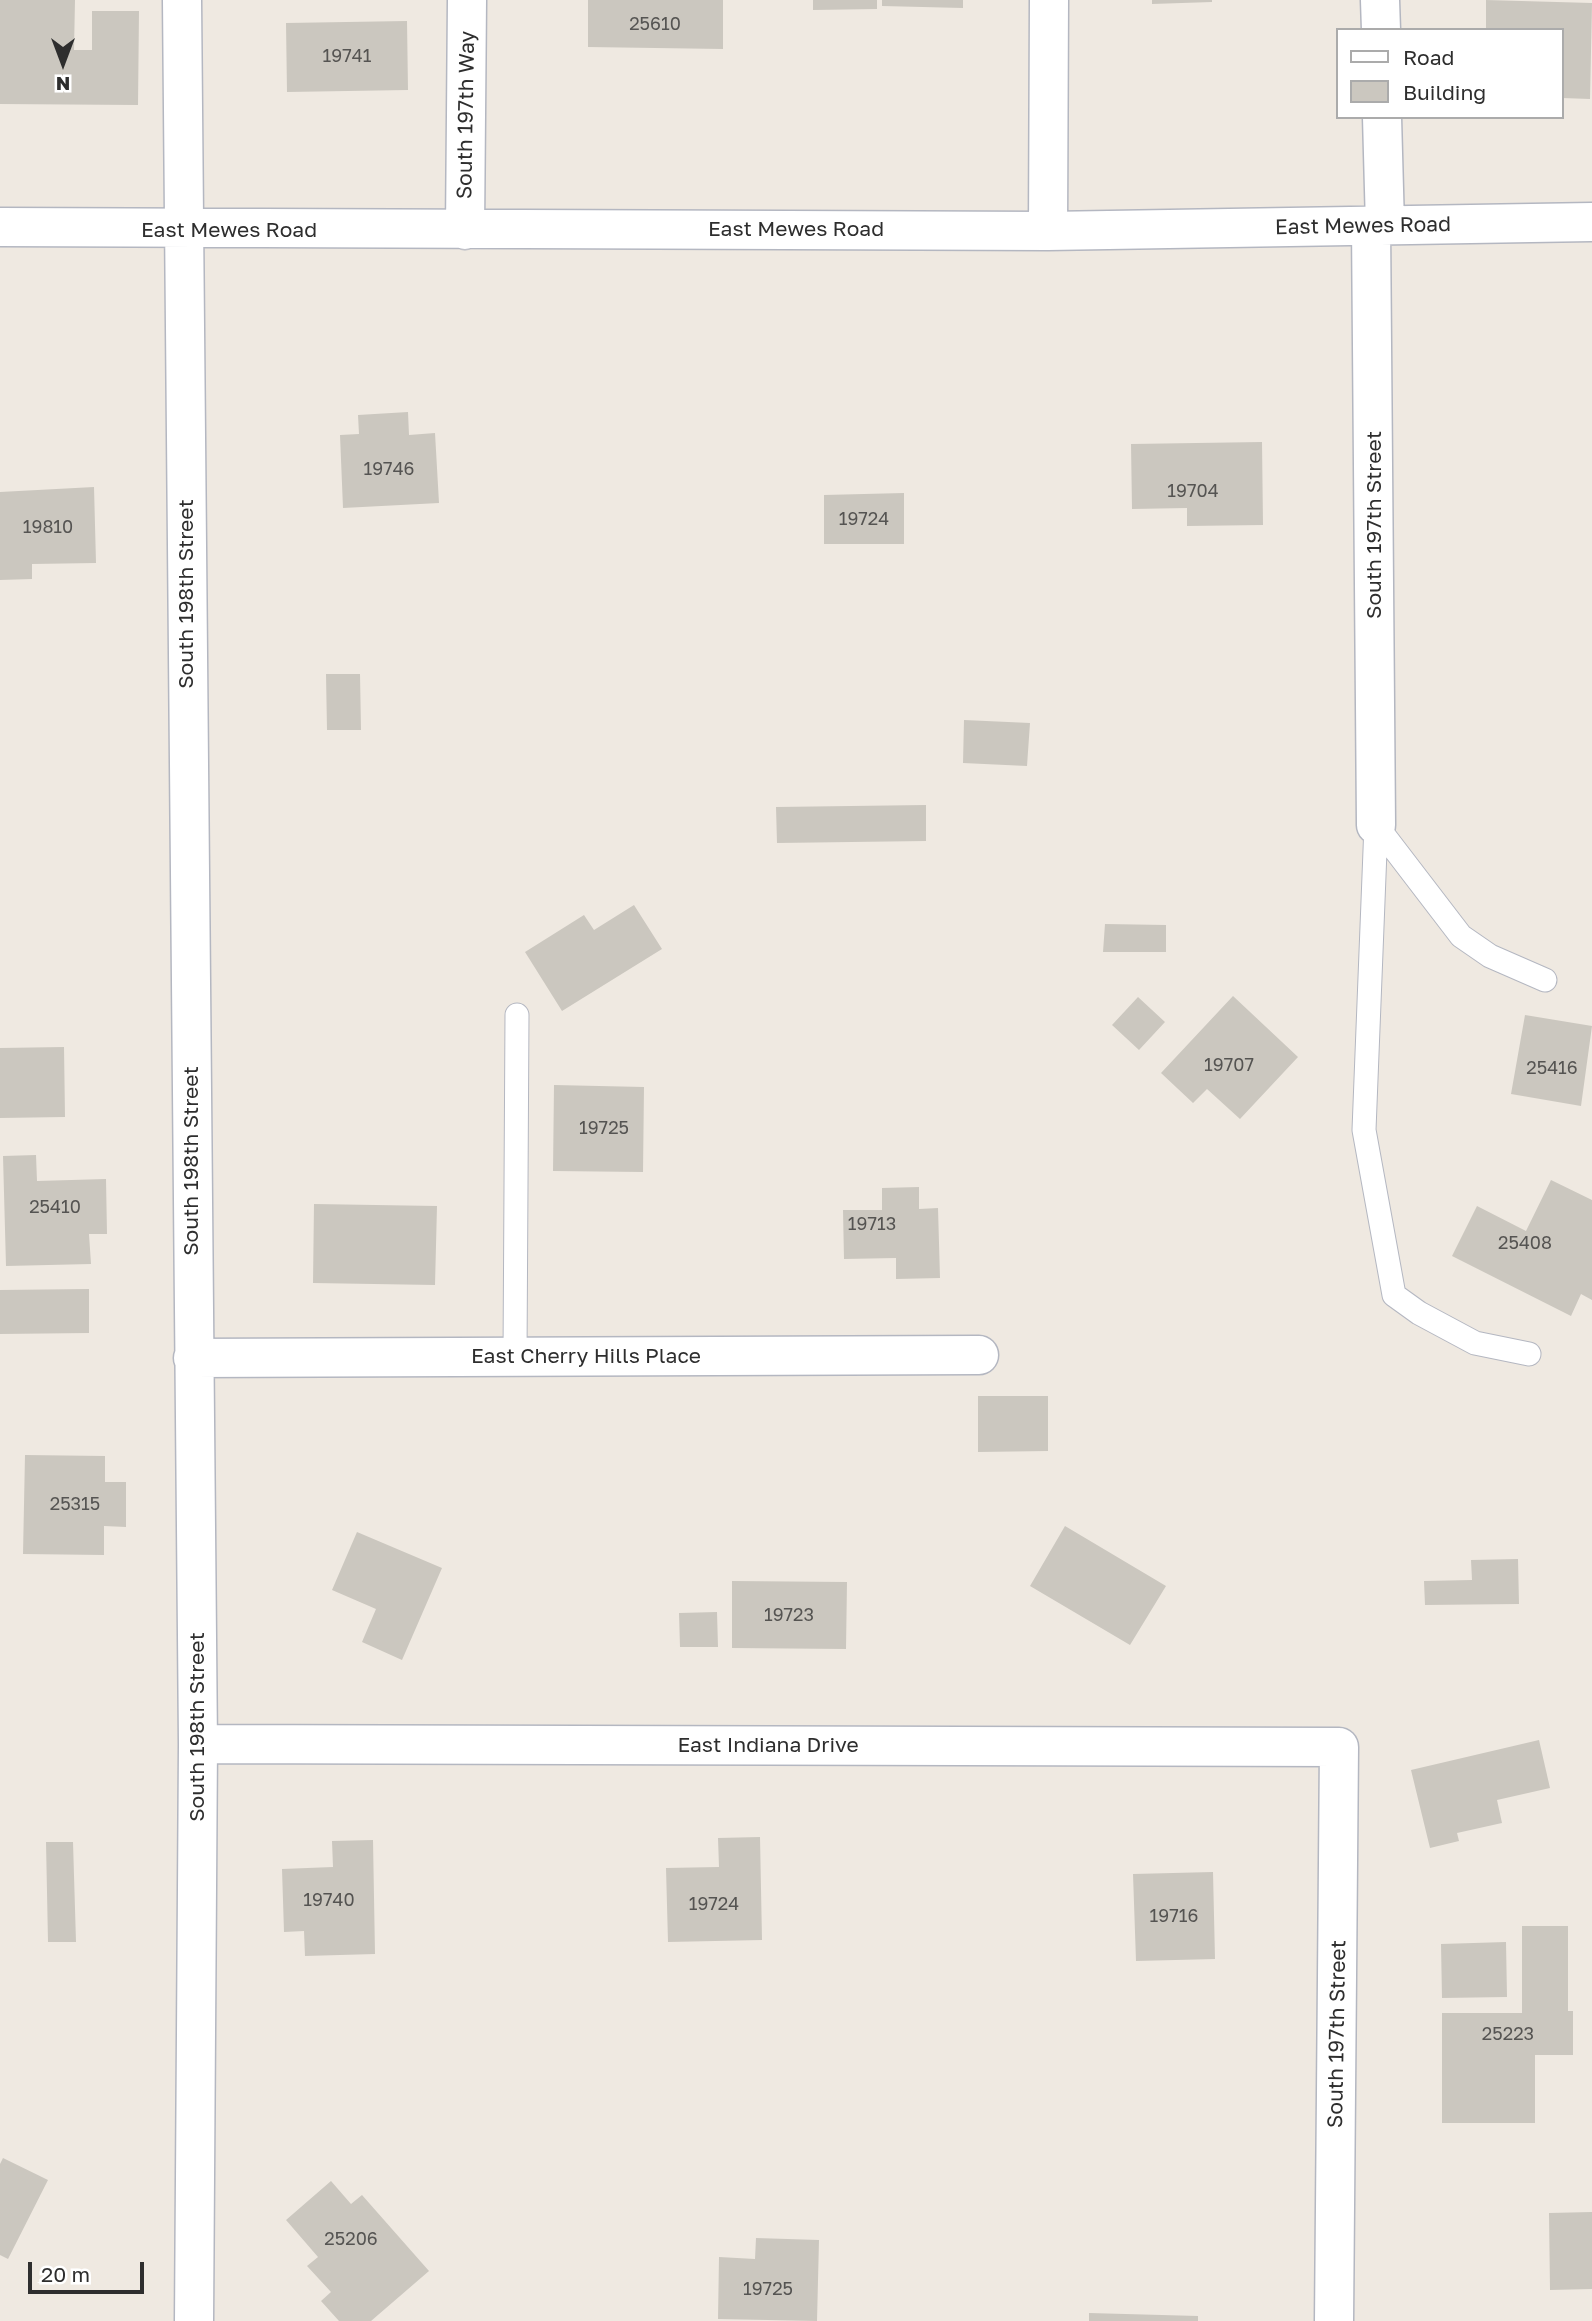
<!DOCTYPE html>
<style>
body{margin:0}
#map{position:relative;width:1592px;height:2321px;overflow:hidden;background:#efe9e1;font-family:"Golos Text",sans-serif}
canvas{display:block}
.legend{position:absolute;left:1336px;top:28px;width:228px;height:91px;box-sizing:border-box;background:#fff;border:2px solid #ababab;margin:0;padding:9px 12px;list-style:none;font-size:21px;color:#2e2e2e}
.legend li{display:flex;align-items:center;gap:14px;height:35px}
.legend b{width:35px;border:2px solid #ababab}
.north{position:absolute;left:28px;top:28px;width:70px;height:70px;-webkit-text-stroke:5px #fff;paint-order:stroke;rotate:180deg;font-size:19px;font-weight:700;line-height:28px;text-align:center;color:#2e2e2e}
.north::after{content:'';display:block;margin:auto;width:24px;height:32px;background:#2e2e2e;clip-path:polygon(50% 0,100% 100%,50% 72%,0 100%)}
.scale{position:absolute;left:28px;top:2262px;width:116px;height:32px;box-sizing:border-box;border:4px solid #2e2e2e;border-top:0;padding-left:9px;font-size:21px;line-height:24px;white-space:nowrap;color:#2e2e2e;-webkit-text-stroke:5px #fff;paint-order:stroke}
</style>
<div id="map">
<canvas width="1592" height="2321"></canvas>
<ul class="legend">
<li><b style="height:9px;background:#fff"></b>Road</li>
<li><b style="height:19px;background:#cbc7bf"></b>Building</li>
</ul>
<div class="north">N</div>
<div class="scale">20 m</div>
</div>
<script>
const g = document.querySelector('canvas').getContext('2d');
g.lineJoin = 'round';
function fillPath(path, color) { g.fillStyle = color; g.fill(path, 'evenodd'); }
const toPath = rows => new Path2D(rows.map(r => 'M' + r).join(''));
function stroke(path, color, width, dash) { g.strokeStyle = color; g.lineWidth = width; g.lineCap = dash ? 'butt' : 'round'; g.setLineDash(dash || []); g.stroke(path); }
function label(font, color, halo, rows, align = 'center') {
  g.font = font + ' "Golos Text",sans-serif'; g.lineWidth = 7; g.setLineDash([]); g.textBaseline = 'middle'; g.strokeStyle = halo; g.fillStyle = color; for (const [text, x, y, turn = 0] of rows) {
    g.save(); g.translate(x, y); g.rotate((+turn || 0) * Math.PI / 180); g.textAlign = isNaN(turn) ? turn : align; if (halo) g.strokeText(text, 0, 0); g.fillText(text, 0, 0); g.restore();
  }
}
fillPath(toPath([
 [0,0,75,0,74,50,92,50,92,11,139,11,138,105,0,104],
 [588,0,723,0,723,49,588,47],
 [813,0,877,0,877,9,813,10],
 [882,0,963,0,963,8,882,6],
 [1152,0,1212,0,1212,2,1152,4],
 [1486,0,1592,3,1590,99,1562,98,1562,30,1486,30],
 [407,21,408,90,287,92,286,23],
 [408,412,409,435,435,433,439,503,343,508,340,435,359,434,358,415],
 [1262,442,1263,525,1187,526,1187,508,1132,509,1131,444],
 [94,487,96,563,32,564,32,579,0,580,0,492],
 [904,493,904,544,824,544,824,495],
 [326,674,360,674,361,730,327,730],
 [964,720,1030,723,1027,766,963,763],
 [926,805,926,841,777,843,776,807],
 [634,905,662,949,562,1011,525,952,584,915,594,930],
 [1105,924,1166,925,1166,952,1103,952],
 [1233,996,1298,1057,1240,1119,1207,1089,1193,1103,1161,1073],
 [1138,997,1165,1022,1139,1050,1112,1025],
 [1525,1015,1592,1026,1581,1106,1511,1094],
 [64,1047,65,1117,0,1118,0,1048],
 [554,1085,644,1087,643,1172,553,1171],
 [36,1155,37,1181,106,1179,107,1234,89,1234,91,1264,6,1266,3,1156],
 [1551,1180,1592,1200,1592,1300,1581,1294,1571,1316,1452,1256,1477,1206,1526,1231],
 [919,1187,919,1209,938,1208,940,1278,896,1279,896,1258,844,1259,843,1210,882,1210,882,1188],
 [314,1204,437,1206,435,1285,313,1283],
 [89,1289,89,1333,0,1334,0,1290],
 [978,1396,1048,1396,1048,1451,978,1452],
 [25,1455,105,1456,105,1482,126,1482,126,1527,104,1526,104,1555,23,1554],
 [1065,1526,1166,1586,1130,1645,1030,1586],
 [357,1532,442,1568,402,1660,362,1642,376,1609,332,1590],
 [1518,1559,1519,1604,1425,1605,1424,1581,1472,1580,1471,1560],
 [732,1581,847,1582,846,1649,732,1648],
 [717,1612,718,1647,680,1647,679,1613],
 [1539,1740,1550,1788,1497,1800,1502,1823,1457,1833,1459,1841,1430,1848,1411,1770],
 [760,1837,762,1940,668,1942,666,1868,719,1867,718,1838],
 [373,1840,375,1954,305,1956,304,1931,284,1932,282,1869,333,1867,332,1841],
 [46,1842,73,1842,76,1942,48,1942],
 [1213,1872,1215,1959,1136,1961,1133,1874],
 [1522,1926,1568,1926,1568,2011,1573,2011,1573,2055,1535,2055,1535,2123,1442,2123,1442,2013,1522,2013],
 [1506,1942,1507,1997,1442,1998,1441,1944],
 [3,2158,48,2180,8,2259,0,2255,0,2164],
 [331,2181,351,2204,362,2195,429,2271,371,2321,339,2321,321,2301,331,2292,307,2266,318,2257,286,2220],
 [1592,2212,1592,2289,1550,2290,1549,2213],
 [756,2238,819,2240,817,2321,718,2319,719,2257,755,2259],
 [1089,2313,1198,2316,1198,2321,1089,2321]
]), '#cbc7bf');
const service = toPath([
 [1376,825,1364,1130,1394,1295,1419,1313,1475,1343,1529,1354],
 [1376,825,1461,936,1490,956,1545,980],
 [515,1356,517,1015]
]);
const minor = toPath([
 [182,0,198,1744,194,2321],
 [1380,0,1381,30],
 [1382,117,1385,226],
 [1371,225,1376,825],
 [0,227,1048,231,1592,222],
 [465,230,467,0],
 [1048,231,1049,0],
 [193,1358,979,1355],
 [198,1744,1339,1747,1334,2321]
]);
stroke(service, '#b4b7c1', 25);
stroke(minor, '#b4b7c1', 41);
stroke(service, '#fff', 23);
stroke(minor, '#fff', 38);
label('18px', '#555452', null, [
 ["25610",655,24],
 ["19741",347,56],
 ["19746",389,469],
 ["19704",1193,491],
 ["19724",864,519],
 ["19810",48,527],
 ["19707",1229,1065],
 ["25416",1552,1068],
 ["19725",604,1128],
 ["25410",55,1207],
 ["19713",872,1224],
 ["25408",1525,1243],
 ["25315",75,1504],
 ["19723",789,1615],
 ["19740",329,1900],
 ["19724",714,1904],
 ["19716",1174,1916],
 ["25223",1508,2034],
 ["25206",351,2239],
 ["19725",768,2289]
]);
label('21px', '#2e2e2e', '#fff', [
 ["South 197th Way",466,115,-89],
 ["East Mewes Road",1363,226,-1],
 ["East Mewes Road",796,229],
 ["East Mewes Road",229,230],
 ["South 197th Street",1374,525,-90],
 ["South 198th Street",186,594,-90],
 ["South 198th Street",191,1161,-90],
 ["East Cherry Hills Place",586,1356],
 ["South 198th Street",197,1727,-90],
 ["East Indiana Drive",768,1745],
 ["South 197th Street",1337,2034,-89]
]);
</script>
